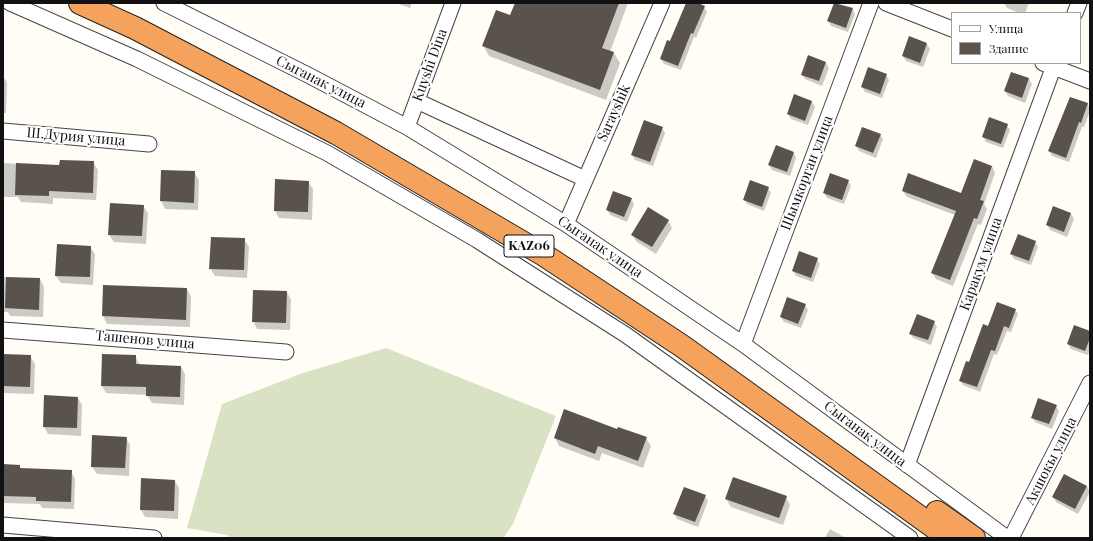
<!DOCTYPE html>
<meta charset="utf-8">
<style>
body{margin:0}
#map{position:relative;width:1093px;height:541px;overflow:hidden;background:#fffdf5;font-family:"Playfair Display",serif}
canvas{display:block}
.frame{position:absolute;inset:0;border:4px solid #111;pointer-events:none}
.legend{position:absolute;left:951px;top:12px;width:130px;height:52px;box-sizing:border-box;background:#fff;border:1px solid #a0a0a0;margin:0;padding:5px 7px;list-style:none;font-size:12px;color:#111}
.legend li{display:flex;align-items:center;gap:8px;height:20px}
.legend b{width:20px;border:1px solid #a0a0a0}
</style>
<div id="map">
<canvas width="1093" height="541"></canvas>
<div class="frame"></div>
<ul class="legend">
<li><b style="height:5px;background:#fff"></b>Улица</li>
<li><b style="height:11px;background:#5a524d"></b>Здание</li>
</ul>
</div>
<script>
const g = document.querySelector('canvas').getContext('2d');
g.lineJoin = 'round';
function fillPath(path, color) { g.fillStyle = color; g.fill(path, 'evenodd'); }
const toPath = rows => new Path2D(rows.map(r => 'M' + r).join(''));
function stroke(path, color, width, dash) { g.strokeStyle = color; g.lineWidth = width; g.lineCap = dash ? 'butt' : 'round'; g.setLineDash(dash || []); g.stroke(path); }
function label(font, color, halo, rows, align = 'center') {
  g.font = font + ' "Playfair Display",serif'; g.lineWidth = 4; g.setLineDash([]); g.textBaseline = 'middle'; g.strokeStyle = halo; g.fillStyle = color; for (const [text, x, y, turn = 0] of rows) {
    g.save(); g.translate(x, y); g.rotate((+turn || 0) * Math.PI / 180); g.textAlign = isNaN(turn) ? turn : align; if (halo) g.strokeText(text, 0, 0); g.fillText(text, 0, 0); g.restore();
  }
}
fillPath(toPath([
 [386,348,556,416,513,524,503,538,231,538,227,535,187,528,222,404,303,373]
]), '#d9e3c4');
fillPath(toPath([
 [396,3,412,3,410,8],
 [516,3,628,3,610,52,614,53,620,63,606,100,489,56,483,45,511,16],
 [688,3,695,3,704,7,707,12,696,38,694,37,681,70,664,64,661,59],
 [835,3,852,9,855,14,848,32,831,26,828,21],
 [1004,3,1029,3,1025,13,1019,13,1007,8],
 [910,37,927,44,930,49,923,67,906,61,903,56],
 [809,56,826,63,829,68,822,86,805,79,802,74],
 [1012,73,1029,79,1032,84,1025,103,1008,96,1005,91],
 [886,75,889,80,882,98,865,92,862,87],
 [3,76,7,82,6,113,3,113],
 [795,96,812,102,815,107,808,125,791,119,788,114],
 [1070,98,1088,104,1090,111,1084,127,1082,127,1069,162,1052,156,1049,151],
 [1007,125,1010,130,1003,148,986,142,983,137],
 [662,128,665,133,653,166,635,160,632,155],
 [880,134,883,139,876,158,859,151,856,146],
 [794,153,796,158,790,176,772,170,769,165],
 [93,162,98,170,96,200,53,198,53,204,21,202,18,197,3,197,3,163,60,166],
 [992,166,995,173,984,204,987,209,981,225,978,224,953,286,936,279,932,273,955,215,907,197,903,191,962,194],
 [162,171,194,172,199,180,198,210,165,209,161,201],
 [848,181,851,186,844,204,827,198,824,193],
 [308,182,313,189,312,220,279,218,275,211],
 [768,188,771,193,764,211,747,204,744,199],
 [631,198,634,204,627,222,610,215,607,210],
 [143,206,148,213,146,244,114,242,109,235],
 [1054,207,1071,214,1074,219,1067,237,1050,230,1047,225],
 [668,220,672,228,656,254,637,242,632,235],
 [244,239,249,247,247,278,215,276,210,268],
 [1035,242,1038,247,1031,265,1014,259,1011,254],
 [90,247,95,254,93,285,61,283,56,276],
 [817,259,820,264,813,282,796,276,793,271],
 [3,277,40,279,44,287,43,317,10,316,8,312,3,312],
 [104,286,187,289,191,297,190,327,107,324,103,316],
 [287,292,291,300,290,330,257,329,253,321],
 [805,305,808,310,801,328,784,322,781,317],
 [1015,309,1018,314,1011,332,1007,331,997,355,994,354,980,392,963,385,960,380,989,328],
 [934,322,937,327,931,345,913,338,910,333],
 [1090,332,1090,350,1088,355,1071,349,1068,344],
 [3,355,30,356,35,364,34,394,3,393],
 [135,356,140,365,181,367,185,374,184,405,152,403,147,395,106,393,102,386],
 [78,398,82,405,81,436,48,434,44,427],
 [1056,406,1059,411,1052,429,1035,422,1032,417],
 [126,438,130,445,129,476,97,474,92,467],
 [555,438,646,438,651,446,643,468,602,453,599,461,559,446],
 [3,465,19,466,21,469,71,471,75,479,74,509,42,508,40,504,3,503],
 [1065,475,1087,487,1090,492,1078,514,1056,502,1053,497],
 [175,481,179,488,178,519,145,517,141,510],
 [705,496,708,501,698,527,677,519,674,514],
 [786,497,790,505,783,525,731,507,726,499],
 [830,529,846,538,825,538]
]), '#0003');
fillPath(toPath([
 [515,3,619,3,602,48,614,52,600,90,482,46,496,10,510,15],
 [686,3,698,3,705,6,693,34,691,33,678,66,660,59,667,40,670,41],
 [834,3,853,8,846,28,827,21],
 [909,36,927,43,920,63,902,56],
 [808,55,826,62,819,81,801,75],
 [868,67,887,74,880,94,861,87],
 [1011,72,1029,78,1022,98,1004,91],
 [794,94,812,101,805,121,787,114],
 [1070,97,1088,103,1081,123,1079,122,1066,158,1048,151],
 [989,117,1008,124,1001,144,982,137],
 [644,120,663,127,650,162,631,155],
 [862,127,881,134,873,153,855,146],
 [776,145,794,152,787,172,768,165],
 [974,159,992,166,980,200,984,201,977,219,974,218,950,280,931,273,956,211,902,191,908,173,961,193],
 [60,160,94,161,93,193,49,191,49,196,15,195,16,163,59,165],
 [161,170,195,171,194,203,160,201],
 [830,173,849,180,842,200,823,193],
 [275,179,309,181,308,212,274,211],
 [750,180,769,187,762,207,743,200],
 [613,191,632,198,624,217,606,210],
 [110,203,144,205,142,236,108,235],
 [1053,206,1071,213,1064,232,1046,225],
 [648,207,669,220,652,247,631,235],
 [1018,234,1036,241,1029,261,1010,254],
 [211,237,245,238,244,270,209,269],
 [57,244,91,246,90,277,55,276],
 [799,251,818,258,811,278,792,271],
 [6,277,40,278,39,310,5,308],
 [103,285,187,288,186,320,102,316],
 [253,290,287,291,286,323,252,322],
 [787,297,806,304,798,324,780,317],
 [997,302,1016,309,1009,328,1004,326,995,351,991,350,977,387,959,381,966,361,969,362,983,324,988,326],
 [917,314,935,321,928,340,909,334],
 [1074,325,1090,331,1090,338,1085,351,1067,344],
 [3,354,31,355,30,387,3,386],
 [102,354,136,355,136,364,181,366,180,397,146,396,146,387,101,386],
 [44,395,78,397,77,428,43,427],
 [1038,398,1057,405,1049,424,1031,418],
 [564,409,617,429,618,427,647,437,638,461,598,446,595,454,554,438],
 [92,435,127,437,125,468,91,467],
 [3,464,20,465,20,468,72,470,71,502,36,501,36,497,3,496],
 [1064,474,1087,486,1075,509,1052,497],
 [733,477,787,496,779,518,725,499],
 [141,478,175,480,174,511,140,510],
 [684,487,706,495,695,522,673,514]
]), '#5a524d');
const minor = toPath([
 [10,3,137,59,327,153,477,240,626,335,910,538],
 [164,3,308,75,407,127,566,224,743,344,1007,538],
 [886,3,952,29],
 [1075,13,1079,3],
 [1043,63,1090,81],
 [417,101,585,179],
 [407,127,453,3],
 [3,131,149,144],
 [566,224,662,3],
 [3,330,286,352],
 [743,344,871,3],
 [907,465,1055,63],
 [3,525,154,538],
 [1011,538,1090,383]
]);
const highway = toPath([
 [80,3,135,28,336,133,544,255,682,346,949,538],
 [937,512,974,538]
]);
stroke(minor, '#444', 17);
stroke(highway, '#222', 24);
stroke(minor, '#fff', 15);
stroke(highway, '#f5a25d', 22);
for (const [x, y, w] of [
 [529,246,50]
]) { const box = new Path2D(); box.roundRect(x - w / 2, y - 11, w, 22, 3); g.fillStyle = '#fff'; g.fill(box); stroke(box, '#111', 1); }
label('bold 13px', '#111', null, [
 ["KАZ06",529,246]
]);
label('14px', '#111', '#fff', [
 ["Kuyshi Dina",430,65,-70],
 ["Сыганак улица",321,82,27],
 ["Sarayshik",614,113,-66],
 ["Ш.Дурия улица",76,137,5],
 ["Шымкорган улица",807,173,-69],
 ["Сыганак улица",600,247,34],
 ["Каракум улица",981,264,-70],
 ["Ташенов улица",145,340,5],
 ["Сыганак улица",865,434,37],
 ["Акшокы улица",1051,461,-63]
]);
</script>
